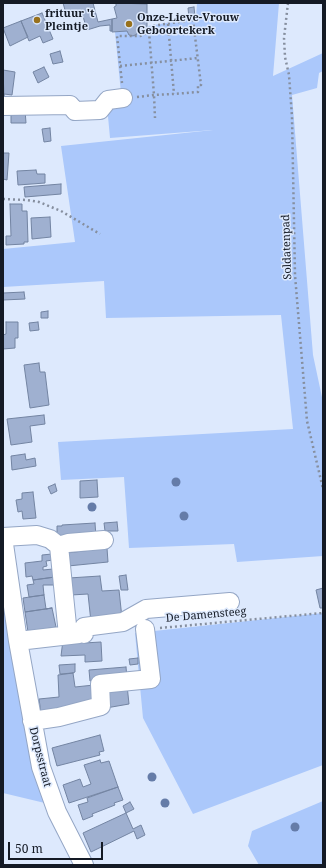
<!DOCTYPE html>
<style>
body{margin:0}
#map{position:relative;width:326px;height:868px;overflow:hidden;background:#dde9fd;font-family:"Noto Serif",serif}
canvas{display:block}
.frame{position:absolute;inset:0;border:4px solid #141a25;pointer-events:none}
.scale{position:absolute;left:8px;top:842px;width:95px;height:18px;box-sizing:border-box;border:2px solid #141a25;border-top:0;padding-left:5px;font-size:12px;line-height:14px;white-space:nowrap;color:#141a25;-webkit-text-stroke:3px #dde9fd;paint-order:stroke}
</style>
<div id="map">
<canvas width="326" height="868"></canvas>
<div class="frame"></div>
<div class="scale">50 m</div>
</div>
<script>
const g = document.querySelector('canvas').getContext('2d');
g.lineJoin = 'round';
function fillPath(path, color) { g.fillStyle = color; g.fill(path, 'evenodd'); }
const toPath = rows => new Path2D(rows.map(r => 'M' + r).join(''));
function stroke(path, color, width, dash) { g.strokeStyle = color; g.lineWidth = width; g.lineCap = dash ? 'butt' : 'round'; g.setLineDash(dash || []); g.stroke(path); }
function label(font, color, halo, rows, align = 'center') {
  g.font = font + ' "Noto Serif",serif'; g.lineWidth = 3; g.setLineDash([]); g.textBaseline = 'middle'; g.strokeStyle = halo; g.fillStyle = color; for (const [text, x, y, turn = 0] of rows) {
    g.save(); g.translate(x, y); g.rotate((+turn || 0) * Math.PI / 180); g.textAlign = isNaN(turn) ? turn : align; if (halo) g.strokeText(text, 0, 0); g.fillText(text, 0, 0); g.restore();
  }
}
fillPath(toPath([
 [197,3,279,3,273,76,323,53,323,71,319,73,317,88,292,95,313,355,323,402,323,556,237,562,234,544,129,548,124,477,61,480,58,442,293,429,281,315,106,318,104,281,3,287,3,249,75,242,61,146,213,130,110,138,106,95,121,93,115,32,148,28,148,26,196,18],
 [3,578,32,766,35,777,49,804,3,793],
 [323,613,323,765,193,814,143,718,135,633],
 [323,801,323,865,259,865,248,846,252,831]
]), '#abc8fb');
const building = toPath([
 [63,3,93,3,98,22,112,19,112,31,110,31,110,25,100,26,87,30,82,13,67,17,63,3],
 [116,3,147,4,147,29,139,30,137,34,133,36,129,35,127,31,112,32,112,19,117,18,114,7,116,6,116,3],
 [194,7,195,17,189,18,188,8,194,7],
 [42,13,53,39,43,43,40,36,29,41,21,21,42,13],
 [21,21,28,37,10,46,3,28,21,21],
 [60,51,63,62,53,64,50,54,60,51],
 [44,67,49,77,38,83,33,72,44,67],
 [3,70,15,72,12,95,4,94,4,97,3,70],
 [11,110,25,110,26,123,11,123,11,110],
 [50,128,51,141,44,142,42,129,50,128],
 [3,153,9,153,7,180,3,179,3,153],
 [36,170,37,174,45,174,45,183,18,185,17,171,36,170],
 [61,184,61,194,25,197,24,187,61,184],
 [10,204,22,204,22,211,27,211,28,242,24,242,24,244,6,245,6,236,11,236,10,204],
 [50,217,51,237,32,239,31,218,50,217],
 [24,292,25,299,3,300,3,307,3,293,24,292],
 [48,311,48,318,41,318,41,312,48,311],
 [6,322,18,322,18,338,15,338,15,348,3,349,3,335,6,334,6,322],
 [38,322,39,330,30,331,29,323,38,322],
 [39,363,40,372,45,372,49,405,30,408,24,365,39,363],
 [44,415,45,424,30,426,32,442,11,445,7,419,44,415],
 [25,454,26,460,35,458,36,466,12,470,11,456,25,454],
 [97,480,98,497,80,498,80,481,97,480],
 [55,484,57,491,51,494,48,487,55,484],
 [33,492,36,518,23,519,22,511,18,512,16,500,22,499,22,493,33,492],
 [117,522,118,531,105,531,104,523,117,522],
 [95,523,96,537,57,539,57,526,62,526,62,525,95,523],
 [107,548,108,562,68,566,67,553,107,548],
 [52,554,53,560,46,561,47,566,43,567,43,570,53,569,55,577,33,580,32,576,26,577,25,563,42,561,42,555,52,554],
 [126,575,128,590,121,590,119,576,126,575],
 [100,576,102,591,119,590,122,618,91,622,88,594,71,595,69,578,100,576],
 [55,577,58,585,43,585,44,595,29,597,27,585,34,584,33,580,55,577],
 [323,588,323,608,320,608,316,590,323,588],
 [44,595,46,609,52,608,25,612,23,598,44,595],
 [52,608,56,627,28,632,25,612,52,608],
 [83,638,84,643,101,642,102,661,85,662,85,655,61,656,63,640,83,638],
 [138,658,138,664,130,665,129,659,138,658],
 [75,664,75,672,73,673,60,674,59,665,75,664],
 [126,667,127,678,90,681,89,670,126,667],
 [73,673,75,687,94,685,96,703,41,713,39,699,59,697,58,675,73,673],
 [127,685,129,704,106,708,103,688,127,685],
 [100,735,104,751,99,752,100,755,57,766,52,748,100,735],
 [100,760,101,763,109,761,118,787,69,803,63,785,80,779,83,787,91,784,84,765,100,760],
 [118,787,123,800,114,803,115,805,92,814,93,816,83,820,78,805,88,802,87,798,118,787],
 [130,802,134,809,126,813,123,806,130,802],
 [126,813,133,829,141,825,145,835,137,839,134,831,91,852,83,833,126,813]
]);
fillPath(building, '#9fb0d0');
stroke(building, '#7384a2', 1);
const minor = toPath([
 [3,106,70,105,75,111,100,110,108,100,123,98],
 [3,537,18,641,41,767,57,812,84,865],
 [3,537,37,535,50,539,59,546,68,635],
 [58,546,68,543,104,540],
 [84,634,84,627,123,622,146,609,230,602],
 [18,641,79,634],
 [32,721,59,717,101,706,100,684,151,679,145,629]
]);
stroke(minor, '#94a6c5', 20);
stroke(toPath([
 [288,3,284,38,285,57,289,75,292,117,295,275,307,421,323,489],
 [168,24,174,94],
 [120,66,198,58],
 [122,83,117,36,140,36,149,32],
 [137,97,154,95,174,94,198,92,198,85,201,85,193,20,151,26,149,32,154,95,155,118],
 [3,199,27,200,39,202,61,211,100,234],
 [160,628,323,613]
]), '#868f9f', 2.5, [2, 3]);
stroke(minor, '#fff', 18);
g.fillStyle = '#657ca8';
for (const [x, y] of [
 [176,482],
 [92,507],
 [184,516],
 [152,777],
 [165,803],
 [295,827]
]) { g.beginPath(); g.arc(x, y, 4.5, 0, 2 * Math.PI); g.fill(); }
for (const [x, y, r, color] of [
 [37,20,4,"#98711c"],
 [129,24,4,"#98711c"]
]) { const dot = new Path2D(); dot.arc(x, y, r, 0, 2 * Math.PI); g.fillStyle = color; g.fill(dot); stroke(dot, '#dde9fd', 1.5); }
label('bold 11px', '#141a25', '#dde9fd', [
 ["frituur 't",45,14],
 ["Pleintje",45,27],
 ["Onze-Lieve-Vrouw",137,18],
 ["Geboortekerk",137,31]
], 'left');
label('11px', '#141a25', '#dde9fd', [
 ["Soldatenpad",287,247,-92],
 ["De Damensteeg",206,615,-5],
 ["Dorpsstraat",40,757,76]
]);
</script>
